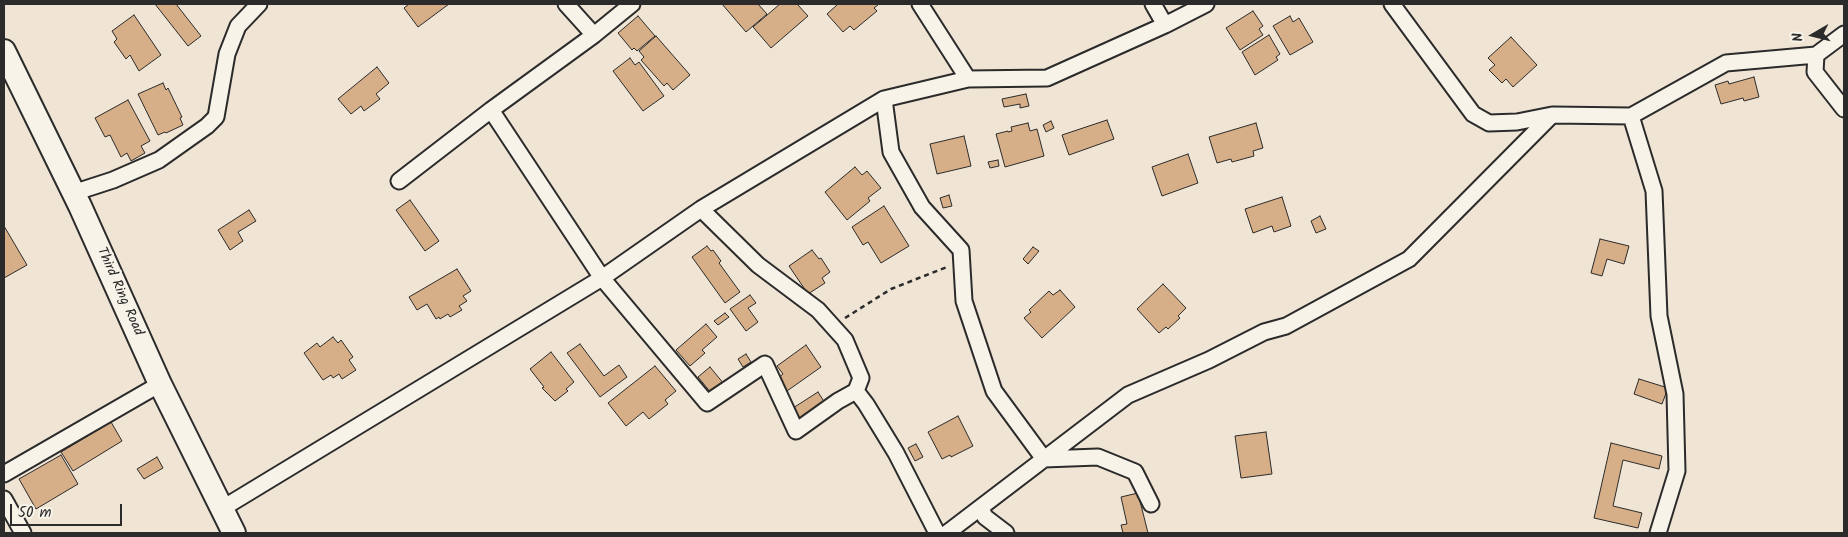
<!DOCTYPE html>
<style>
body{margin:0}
#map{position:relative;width:1848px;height:537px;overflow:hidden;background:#f0e5d5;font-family:Kalam,sans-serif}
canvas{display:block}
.frame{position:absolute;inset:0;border:5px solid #2b2b2b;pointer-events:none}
.north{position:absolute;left:1788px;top:10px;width:50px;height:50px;-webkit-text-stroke:4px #f7f3e8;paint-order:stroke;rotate:262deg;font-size:14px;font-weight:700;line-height:20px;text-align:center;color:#2b2b2b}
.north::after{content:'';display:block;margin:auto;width:18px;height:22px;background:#2b2b2b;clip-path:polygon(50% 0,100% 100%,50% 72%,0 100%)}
.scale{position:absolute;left:10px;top:504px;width:112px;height:22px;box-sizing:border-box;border:2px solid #2b2b2b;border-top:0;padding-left:6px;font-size:15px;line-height:18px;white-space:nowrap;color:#2b2b2b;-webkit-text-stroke:4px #f7f3e8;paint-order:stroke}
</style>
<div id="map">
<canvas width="1848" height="537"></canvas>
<div class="frame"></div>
<div class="north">N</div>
<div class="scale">50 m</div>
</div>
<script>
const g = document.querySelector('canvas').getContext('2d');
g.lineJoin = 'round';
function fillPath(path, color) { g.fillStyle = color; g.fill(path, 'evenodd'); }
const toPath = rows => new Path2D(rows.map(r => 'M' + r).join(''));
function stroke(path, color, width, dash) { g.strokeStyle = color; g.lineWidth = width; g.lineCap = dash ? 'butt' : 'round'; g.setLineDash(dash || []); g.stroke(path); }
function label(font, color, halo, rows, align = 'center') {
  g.font = font + ' Kalam,sans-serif'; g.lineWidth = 4.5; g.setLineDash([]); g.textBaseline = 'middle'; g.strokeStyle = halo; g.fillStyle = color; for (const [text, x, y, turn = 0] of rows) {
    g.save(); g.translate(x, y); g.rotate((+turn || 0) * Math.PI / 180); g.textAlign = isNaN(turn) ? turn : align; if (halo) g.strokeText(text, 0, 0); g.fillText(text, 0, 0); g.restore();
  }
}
const building = toPath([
 [155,4,176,4,201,36,188,46,155,4],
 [409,4,449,4,418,27,404,8,409,4],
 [722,4,758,4,767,14,746,32,722,4],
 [780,4,797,4,808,16,771,48,753,27,780,4],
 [838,4,879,4,874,8,877,11,854,30,850,26,843,32,827,14,838,4],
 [1253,11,1263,26,1259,29,1263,35,1240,50,1226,28,1253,11],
 [134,15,161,55,139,71,130,55,126,59,114,42,117,39,112,31,134,15],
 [638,16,655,36,637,51,634,48,632,50,618,33,638,16],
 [1290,16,1293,22,1299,18,1313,42,1290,55,1273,26,1290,16],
 [1269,35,1280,54,1276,57,1278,60,1255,75,1242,52,1269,35],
 [656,36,690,75,673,90,667,83,664,86,641,60,644,57,639,51,656,36],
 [1511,37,1537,65,1513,87,1506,79,1502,83,1489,70,1495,65,1488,58,1511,37],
 [630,58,635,65,639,62,664,96,643,111,613,71,630,58],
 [377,67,389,83,376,94,380,99,364,111,361,106,351,114,338,99,377,67],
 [1754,77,1759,97,1744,101,1743,98,1721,104,1715,85,1728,81,1729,84,1754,77],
 [163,83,166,90,168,88,182,117,180,118,183,125,166,133,165,132,158,135,138,94,163,83],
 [1026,94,1029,106,1020,108,1020,104,1004,107,1002,99,1026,94],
 [128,100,150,141,141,146,145,153,131,161,127,153,121,157,110,135,105,137,95,118,128,100],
 [1107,120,1114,139,1069,155,1062,135,1107,120],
 [1051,121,1054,128,1046,132,1043,125,1051,121],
 [1028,123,1030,131,1037,129,1044,156,1005,167,996,134,1008,131,1008,132,1012,131,1011,127,1028,123],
 [1256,123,1263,148,1253,151,1254,156,1232,162,1231,159,1217,163,1209,137,1256,123],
 [964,136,971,166,937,174,930,144,964,136],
 [1188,154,1198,183,1162,196,1152,167,1188,154],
 [998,160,999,166,990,168,988,162,998,160],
 [855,167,862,175,867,171,881,188,868,198,870,201,847,220,825,192,855,167],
 [949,195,952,206,943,208,940,198,949,195],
 [1282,197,1291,226,1274,232,1272,226,1253,233,1245,209,1282,197],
 [410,200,439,241,425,251,396,210,410,200],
 [884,206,909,246,881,263,868,242,863,245,852,227,884,206],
 [249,210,256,221,238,232,243,241,230,250,218,230,249,210],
 [1320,216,1326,229,1316,233,1311,221,1320,216],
 [4,226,27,265,4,278,4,226],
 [1600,239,1629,246,1624,264,1607,259,1602,276,1591,273,1600,239],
 [707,246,711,251,713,250,721,261,719,263,740,292,725,303,692,257,707,246],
 [1033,247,1039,251,1028,264,1023,259,1033,247],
 [812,250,819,259,821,258,830,272,822,278,825,283,808,294,789,266,812,250],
 [457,269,471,291,463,296,467,301,459,306,462,310,450,317,448,314,440,319,439,317,436,319,427,304,417,310,409,297,457,269],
 [1163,284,1186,308,1178,316,1180,318,1168,329,1166,327,1159,333,1137,309,1163,284],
 [1060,290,1075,307,1042,338,1024,318,1031,312,1029,310,1049,291,1053,295,1060,290],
 [750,295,756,303,748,308,758,322,746,331,730,309,750,295],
 [725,313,729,317,718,325,714,321,725,313],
 [706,324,717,337,702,350,705,353,690,366,676,350,706,324],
 [333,337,338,343,341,340,353,357,349,360,356,370,342,379,339,374,333,378,331,375,323,380,304,353,317,343,320,347,333,337],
 [580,344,604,376,619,365,627,377,600,397,567,353,580,344],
 [806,345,821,367,787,391,778,378,783,374,777,366,806,345],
 [551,352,574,382,566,389,568,391,555,401,542,388,544,387,530,369,551,352],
 [746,354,751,362,743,367,738,359,746,354],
 [655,366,676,391,665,400,668,404,649,419,643,412,626,426,608,403,655,366],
 [710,367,724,384,712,394,698,377,710,367],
 [1639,379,1668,388,1662,404,1634,394,1639,379],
 [818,392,825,403,800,418,793,408,818,392],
 [958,416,973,446,951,457,950,455,942,459,928,432,958,416],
 [111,422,122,441,73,471,61,452,111,422],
 [1266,432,1272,474,1241,478,1235,436,1266,432],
 [1611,443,1662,456,1659,469,1623,460,1613,506,1642,513,1638,528,1594,518,1611,443],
 [916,444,923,457,915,461,908,448,916,444],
 [61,455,78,484,36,509,19,479,61,455],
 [157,457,163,468,144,479,137,469,157,457],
 [1138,493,1148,533,1123,533,1121,525,1127,524,1121,497,1138,493]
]);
fillPath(building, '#d6ae87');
stroke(building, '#2b2b2b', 1);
const street = toPath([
 [566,4,594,35],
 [920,4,968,79],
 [1153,4,1165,25],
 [1392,4,1473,114,1489,123,1517,122,1552,115,1631,116,1726,63,1816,55],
 [1844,34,1816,55,1815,72,1844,109],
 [884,99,891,152,922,207,961,250,964,301,994,391,1044,459,1098,457,1135,472,1151,504],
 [491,110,602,278,707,403,765,364,796,431,838,401,856,391,866,404,896,453,937,533],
 [1631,116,1654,191,1659,316,1675,394,1677,471,1658,533],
 [399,181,491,110,594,35,632,4],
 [73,193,113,180,159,160,207,126,216,117,227,54,238,26,259,4],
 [701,209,758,265,818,310,845,340,861,378,856,391],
 [4,474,160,384],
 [4,499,23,533],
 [223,508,602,278,701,209,884,99,968,79,1047,78,1165,25,1206,4],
 [981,508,985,517,1006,533],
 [947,533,1128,395,1209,360,1264,332,1286,326,1409,259,1552,115]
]);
const secondary = toPath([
 [4,51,80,206,160,384,234,533]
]);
stroke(street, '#2b2b2b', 19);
stroke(secondary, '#2b2b2b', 26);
stroke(toPath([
 [845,318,891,289,947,267]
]), '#2b2b2b', 2.5, [5, 4]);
stroke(street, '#f7f3e8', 15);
stroke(secondary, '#f7f3e8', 22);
label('14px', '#2b2b2b', '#f7f3e8', [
 ["Third Ring Road",119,292,66]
]);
</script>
